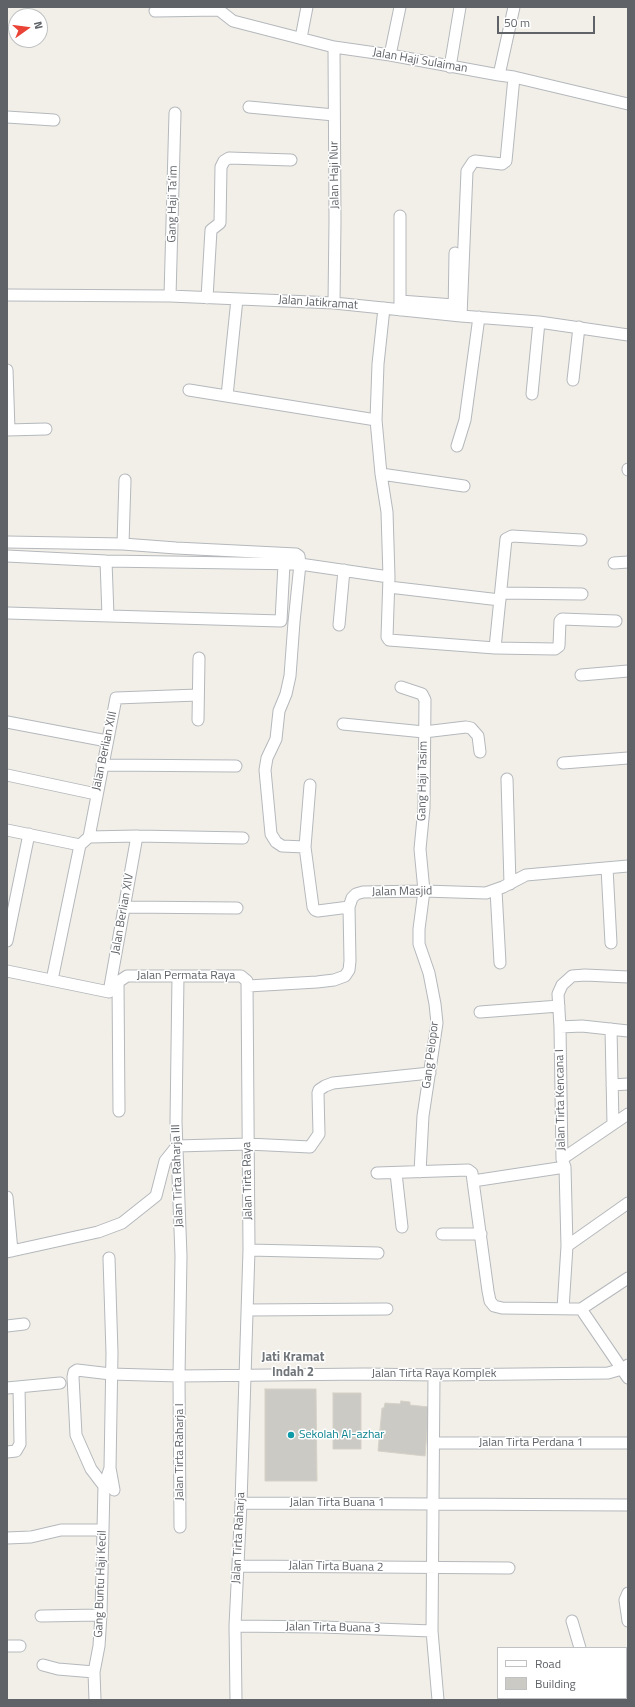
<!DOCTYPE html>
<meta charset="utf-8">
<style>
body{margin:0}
#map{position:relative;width:635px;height:1707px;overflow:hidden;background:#f1efe8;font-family:"Titillium Web",sans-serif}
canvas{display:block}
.frame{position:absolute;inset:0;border:8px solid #5f6368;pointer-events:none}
.legend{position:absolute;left:497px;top:1647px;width:130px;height:52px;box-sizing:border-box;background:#fff;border:1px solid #bfc1c3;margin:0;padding:5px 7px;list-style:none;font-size:12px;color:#5f6368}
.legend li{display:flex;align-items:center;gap:8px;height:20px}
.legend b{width:20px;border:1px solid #bfc1c3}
.north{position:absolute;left:8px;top:8px;width:40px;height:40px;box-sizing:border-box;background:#fff;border:1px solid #bfc1c3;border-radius:50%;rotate:76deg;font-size:11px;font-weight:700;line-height:16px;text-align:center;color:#5f6368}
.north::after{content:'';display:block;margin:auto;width:14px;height:18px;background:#ea4335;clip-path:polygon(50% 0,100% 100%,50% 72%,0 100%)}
.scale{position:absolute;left:497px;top:16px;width:98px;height:18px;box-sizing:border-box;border:2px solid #5f6368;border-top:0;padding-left:5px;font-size:12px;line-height:14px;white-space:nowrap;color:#5f6368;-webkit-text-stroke:3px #fff;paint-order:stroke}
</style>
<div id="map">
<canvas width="635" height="1707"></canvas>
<div class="frame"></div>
<ul class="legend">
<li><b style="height:5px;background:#fff"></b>Road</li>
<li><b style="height:11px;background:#cccac5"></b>Building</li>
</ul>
<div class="north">N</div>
<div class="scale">50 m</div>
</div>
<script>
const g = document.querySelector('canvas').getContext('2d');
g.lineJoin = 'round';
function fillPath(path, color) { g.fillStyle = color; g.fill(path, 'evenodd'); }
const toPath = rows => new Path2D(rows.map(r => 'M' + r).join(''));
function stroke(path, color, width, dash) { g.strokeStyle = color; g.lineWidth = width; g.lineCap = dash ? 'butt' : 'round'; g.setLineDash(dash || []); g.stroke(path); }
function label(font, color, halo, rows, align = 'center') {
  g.font = font + ' "Titillium Web",sans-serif'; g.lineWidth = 3; g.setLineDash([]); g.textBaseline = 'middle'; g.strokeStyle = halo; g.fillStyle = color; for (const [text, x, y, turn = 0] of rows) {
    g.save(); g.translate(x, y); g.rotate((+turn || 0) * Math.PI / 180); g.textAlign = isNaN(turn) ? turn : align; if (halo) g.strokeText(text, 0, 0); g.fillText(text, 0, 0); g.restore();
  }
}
const building = toPath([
 [265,1389,316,1389,317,1481,265,1481,265,1389],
 [333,1393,361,1393,361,1449,333,1449,333,1393],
 [401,1401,410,1402,410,1405,429,1407,425,1456,378,1451,382,1408,384,1408,385,1403,400,1404,401,1401]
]);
fillPath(building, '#cccac5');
stroke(building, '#d6d1c6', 1);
const minor = toPath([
 [219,7,219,10,233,21,334,47,390,55,499,75,514,77,628,104],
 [155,11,219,10],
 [301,38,307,7],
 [390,55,400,7],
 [450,67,460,7],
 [499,75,514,7],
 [249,107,334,115],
 [7,117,54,120],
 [7,295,170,296,334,303,461,316,539,322,628,335],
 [170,296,175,113],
 [207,298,211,230,220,223,221,167,224,161,229,158,291,160],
 [400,301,454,305],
 [334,303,335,221,334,47],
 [384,308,378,364,376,420,381,474,387,512,389,577,387,637,389,640,495,648,555,649,559,646,560,621,562,619,616,621],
 [400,310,400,216],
 [454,315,455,253],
 [461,316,467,171,473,162,475,161,502,164,506,161,514,77],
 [7,370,9,430],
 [573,380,579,327],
 [189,390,376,420],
 [532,394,539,322],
 [227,396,237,299],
 [7,430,46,429],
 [457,446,465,420,479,317],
 [628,469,628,470],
 [381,474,464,486],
 [7,542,123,544,176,548,296,554,299,556,300,564,294,622,290,676,286,694,279,711,276,739,267,758,265,770,271,834,276,842,282,846,305,847,313,907,315,910,318,911,349,907],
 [123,544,125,480],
 [7,556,106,561,300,564,389,577],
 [106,561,108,616],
 [614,563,628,562],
 [389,587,500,600],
 [501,593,582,594],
 [7,613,281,621,284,564],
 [339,625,344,570],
 [495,648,506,539,512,536,581,540],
 [581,675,628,671],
 [401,687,422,694,425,700,424,808,420,849,424,891,419,929,419,944,429,973,435,1004,437,1023,423,1116,420,1172],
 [198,720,199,658],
 [7,722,107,741],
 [343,724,424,732,466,727,471,728,478,736,480,752],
 [563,763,628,758],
 [102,765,236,766],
 [7,775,96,794],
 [507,779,510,884],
 [7,830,80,845,89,837,137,836,243,838],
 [89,837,116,698,198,695],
 [305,847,310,785],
 [607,868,611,943],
 [496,890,500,963],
 [124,907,237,908],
 [7,941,29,834],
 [7,971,109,992,118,982,127,976,241,976,247,981,249,1250,241,1503,235,1626,236,1700],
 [178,976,176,1122,181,1256,179,1376,180,1527],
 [52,980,80,845],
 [118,982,119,1111],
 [248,986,317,982,334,980,345,976,349,970,350,961,349,907,352,898,356,894,363,892,424,891,486,893,503,887,526,875,628,866],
 [109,992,137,836],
 [480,1012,559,1006],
 [560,1027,582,1026,628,1031],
 [611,1029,613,1124],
 [612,1085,628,1084],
 [562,1159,628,1114],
 [377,1173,468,1170,472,1173,473,1181,488,1291,490,1301,494,1306,502,1308,581,1309],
 [396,1173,402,1227],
 [473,1181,565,1167],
 [7,1197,12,1251],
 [442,1234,481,1234],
 [567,1246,628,1203],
 [249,1250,378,1253],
 [7,1252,98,1232,122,1223,156,1196,165,1161,177,1146,248,1144,310,1147,319,1134,318,1093,319,1090,325,1086,333,1083,430,1073],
 [109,1258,112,1353,110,1468,114,1490],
 [563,1309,567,1246,565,1167,562,1159,560,1027,558,994,562,985,572,976,585,975,628,977],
 [581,1309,628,1378],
 [581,1309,628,1278],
 [248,1310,387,1309],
 [7,1326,24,1324],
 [434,1375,432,1631,438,1700],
 [7,1388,60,1383],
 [435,1443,628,1443],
 [7,1452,16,1451,20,1444,19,1387],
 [104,1486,91,1469,76,1435,73,1377,74,1372,77,1370,111,1374,179,1376,365,1374,434,1375,608,1373,622,1369,628,1365],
 [241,1503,628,1505],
 [7,1538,31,1537,61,1530,102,1530],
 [238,1566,509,1568],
 [628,1593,625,1600,628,1621],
 [41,1616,101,1615],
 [572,1621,580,1648],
 [235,1626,322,1627,432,1631],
 [7,1646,20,1646],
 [43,1665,58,1669,94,1672],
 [533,1698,533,1700],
 [594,1698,594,1700],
 [95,1700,94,1672,99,1646,101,1615,104,1486,110,1468]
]);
stroke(minor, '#b5b8bc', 13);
stroke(minor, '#fff', 11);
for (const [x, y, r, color] of [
 [291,1435,4,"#0f9aa8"]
]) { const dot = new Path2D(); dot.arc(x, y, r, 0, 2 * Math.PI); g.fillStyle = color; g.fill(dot); stroke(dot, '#fff', 1.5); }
label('12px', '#5f6368', '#fff', [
 ["Jalan Haji Sulaiman",420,61,10],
 ["Jalan Haji Nur",335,175,-91],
 ["Gang Haji Ta’im",173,204,-89],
 ["Jalan Jatikramat",318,303,4],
 ["Jalan Berlian XIII",105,751,-78],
 ["Gang Haji Tasim",423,781,-89],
 ["Jalan Masjid",402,892,-1],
 ["Jalan Berlian XIV",123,914,-80],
 ["Jalan Permata Raya",186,976],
 ["Gang Pelopor",431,1055,-83],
 ["Jalan Tirta Kencana I",561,1100,-91],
 ["Jalan Tirta Raharja III",178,1176,-92],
 ["Jalan Tirta Raya",248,1181,-91],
 ["Jalan Tirta Raya Komplek",434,1374],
 ["Jalan Tirta Perdana 1",531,1443],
 ["Jalan Tirta Raharja I",180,1452,-90],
 ["Jalan Tirta Buana 1",337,1503],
 ["Jalan Tirta Raharja",239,1538,-87],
 ["Jalan Tirta Buana 2",336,1567,1],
 ["Gang Buntu Haji Kecil",101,1584,-88],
 ["Jalan Tirta Buana 3",333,1628,1]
]);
label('12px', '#0d838f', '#fff', [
 ["Sekolah Al-azhar",299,1435]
], 'left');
label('bold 13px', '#70757a', '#fff', [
 ["Jati Kramat",293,1358],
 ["Indah 2",293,1373]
]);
</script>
